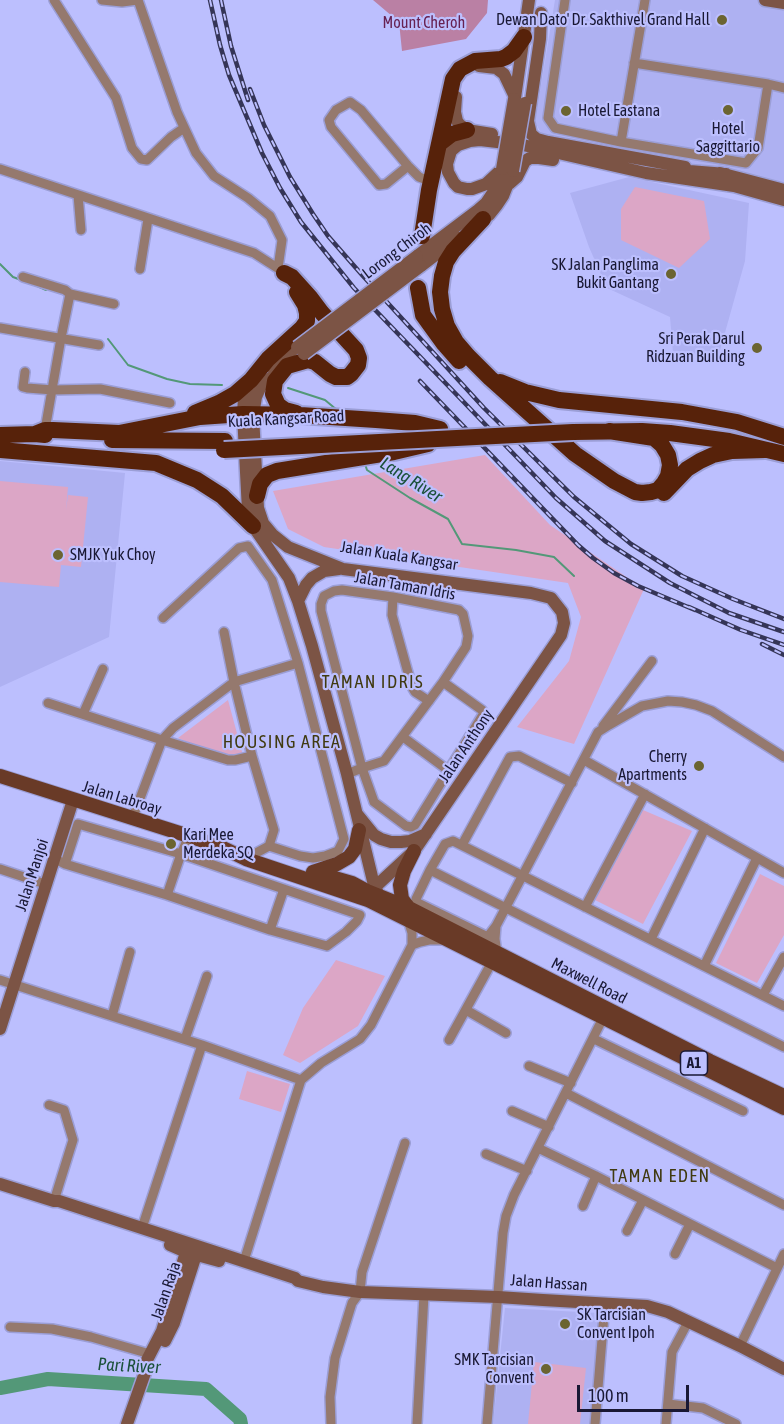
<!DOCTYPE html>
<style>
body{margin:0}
#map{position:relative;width:784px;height:1424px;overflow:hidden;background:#bcbffe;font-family:"Asap Condensed",sans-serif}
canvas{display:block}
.scale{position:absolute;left:577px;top:1385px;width:112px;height:27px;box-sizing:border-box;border:3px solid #191834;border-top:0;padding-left:8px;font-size:18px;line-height:21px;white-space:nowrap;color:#191834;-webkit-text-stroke:4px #bcbffe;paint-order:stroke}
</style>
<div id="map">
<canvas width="784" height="1424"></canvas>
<div class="scale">100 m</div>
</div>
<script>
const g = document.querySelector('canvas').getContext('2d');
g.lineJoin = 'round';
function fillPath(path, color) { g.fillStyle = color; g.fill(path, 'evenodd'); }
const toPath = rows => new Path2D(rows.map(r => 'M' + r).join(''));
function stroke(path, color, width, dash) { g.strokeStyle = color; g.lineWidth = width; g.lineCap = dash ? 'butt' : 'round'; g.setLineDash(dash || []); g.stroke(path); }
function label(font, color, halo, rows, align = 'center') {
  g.font = font + ' "Asap Condensed",sans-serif'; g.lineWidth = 4.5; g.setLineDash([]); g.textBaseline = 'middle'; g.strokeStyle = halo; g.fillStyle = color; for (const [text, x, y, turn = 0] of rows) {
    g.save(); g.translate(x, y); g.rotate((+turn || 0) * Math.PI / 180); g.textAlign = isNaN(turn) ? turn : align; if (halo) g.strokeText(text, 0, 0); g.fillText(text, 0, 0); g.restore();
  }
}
fillPath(toPath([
 [555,0,784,0,784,185,542,135,535,122],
 [629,177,749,203,745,261,719,354,673,353,670,317,607,288,589,247,570,193],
 [0,461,125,473,109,637,0,687],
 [505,1308,599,1313,589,1424,493,1424]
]), '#aeb1f2');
fillPath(toPath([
 [635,187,704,201,710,239,679,268,621,240,621,209],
 [485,455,550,525,644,589,574,744,517,727,569,661,581,617,568,583,324,547,288,529,273,491],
 [0,481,68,487,66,510,68,495,88,497,81,567,61,565,59,587,0,582],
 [228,700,245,763,231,761,178,738],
 [643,810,692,831,643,924,595,900],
 [760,874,784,886,784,935,757,983,716,963],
 [336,960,385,976,358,1026,300,1063,283,1055,303,1008],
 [247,1071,290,1084,281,1112,239,1099],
 [534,1362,586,1368,580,1424,528,1424]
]), '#dca6c6');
fillPath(toPath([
 [373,0,488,0,487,13,466,39,402,51,399,22]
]), '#ba80a4');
stroke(toPath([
 [0,264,13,277,21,280],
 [35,285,46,290],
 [108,339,128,365,167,379,190,384,222,385],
 [288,388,325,400,337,410],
 [365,464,367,470,410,498,448,519,462,544,516,550,554,557,574,576]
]), '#539878', 2);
stroke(toPath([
 [0,1388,48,1379,206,1389,240,1419,241,1424]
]), '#539878', 14);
const street = toPath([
 [54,0,116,98,132,148,141,159,147,160,171,137,184,128],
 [102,0,122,2,138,0,177,112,196,153,214,176,248,198,270,216,282,240,278,268],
 [565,0,548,118,555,128,621,142,746,163,758,148,768,84],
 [634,63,768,84,784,88],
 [621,142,645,0],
 [408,166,386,184,379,185,331,127,329,120,336,110,350,102,361,110,408,166,419,177,432,182],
 [0,169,254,253,282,271],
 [78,195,81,230],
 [140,269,148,219],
 [23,277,65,290,70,294,61,338,45,430],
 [70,294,114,304],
 [0,328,99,345],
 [25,372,23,387,27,388,53,390,100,389,170,403],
 [393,597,392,615,412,687,415,692,429,701],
 [163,618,239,548,248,546,272,580,298,663,344,839,338,851,325,856,313,858,300,856,269,846],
 [224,632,234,682,252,756,274,830,269,846,256,853],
 [48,703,162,740,228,760,235,760,252,756],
 [83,714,103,669],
 [603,726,652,661],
 [403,737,449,771],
 [584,760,784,873],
 [347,774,362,768,384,761,443,682,466,647,468,636,463,614,459,610,393,597,342,590,334,591,324,596,321,604,321,611,362,768,373,799,374,802,406,826,411,827,415,825,484,713,482,710,443,682],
 [133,817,162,740,173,728,234,682,298,663],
 [462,845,510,757,519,756,572,783],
 [55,859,65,864,167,895,270,930,327,946,346,932,357,921,360,915,181,854,78,824,65,864],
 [0,869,45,884],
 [430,870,784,1047],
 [167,895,181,854,189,836],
 [585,907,645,794],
 [496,926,495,939,497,953],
 [270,930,284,889],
 [488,937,416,902,416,899,430,870,445,844,453,841,784,1006],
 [651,939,705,828],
 [486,943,489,935,496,926,598,732,609,725,642,706,668,701,682,702,696,705,712,711,784,757],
 [412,945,420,942,429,940,445,940],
 [704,966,757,858],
 [0,980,202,1045,301,1080],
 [763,995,784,957],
 [466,1010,506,1033],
 [112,1016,130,952],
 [185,1039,207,976],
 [594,1039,743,1111],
 [449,1040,492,962],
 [529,1066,571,1083],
 [566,1093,784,1205],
 [49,1105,64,1110,73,1140,54,1201],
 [512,1111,549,1127],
 [538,1148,596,1176,777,1268],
 [486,1154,527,1171],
 [583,1206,596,1176],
 [142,1228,202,1045],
 [627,1231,643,1200],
 [675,1254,690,1224],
 [244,1261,301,1080,321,1063,360,1039,371,1025,412,945,412,933,408,920],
 [10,1327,52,1329,91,1337,150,1354],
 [740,1346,784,1254],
 [668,1404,703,1408,736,1424],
 [331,1424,330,1397,335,1358,352,1303,360,1292,362,1272,405,1143],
 [417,1424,424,1295],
 [487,1424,503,1233,506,1216,514,1195,603,1018],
 [595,1424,605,1303],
 [666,1424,672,1352,688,1322]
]);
const secondary = toPath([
 [765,0,784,3],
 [541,13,540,39,528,121,531,134,537,139,548,142,685,167],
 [479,66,496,68,504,74,515,97],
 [456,97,455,112,457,121,460,125,467,130,492,134],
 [515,98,529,0],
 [502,169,486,184,472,189,467,189,458,187,454,183,448,172,447,164,451,151,458,145,470,141,480,140,523,145,646,173,734,186,784,200],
 [677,170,726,174],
 [720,173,784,190],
 [509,184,517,177,525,161,530,158,539,158,553,160],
 [477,224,489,215,497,205,503,196,511,176],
 [417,256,478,210,486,203,498,185,502,171],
 [421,266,458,238],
 [270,366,297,347],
 [278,372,261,386,256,397,253,415,258,508,263,523,273,535,288,547,343,569,531,593,551,598,562,612,564,623,561,635,414,851,375,887,367,891,360,892],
 [249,382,244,397,243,414,248,511,253,526,289,578,298,601,312,646,347,774,373,881,377,891],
 [298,601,306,585,312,578,324,571,339,569],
 [357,814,374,835,381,839,391,842,401,842,410,841,426,834],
 [0,1029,73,800],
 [0,1184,54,1201,59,1201,295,1278,298,1281,323,1287,360,1292,498,1297,543,1300,647,1306,668,1312,740,1346,784,1369],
 [170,1245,186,1252,219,1261],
 [165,1341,174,1323,196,1255,194,1247],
 [127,1424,147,1367,147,1360,162,1331,186,1252,192,1246]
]);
const primary = toPath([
 [0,776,189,836,223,848,246,859,368,900,784,1108],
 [313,872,337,864,349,857,355,849,359,830],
 [314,872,352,883,367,891,409,908,710,1061,784,1096],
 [409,908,402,899,400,885,404,871,414,851]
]);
const highway = toPath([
 [439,144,452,134,467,130],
 [483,219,453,251,446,262,442,276,440,292,442,309,447,326,456,342,468,356,490,378,575,454,614,481,635,492,642,493,651,492,658,490,664,483,668,476,670,465,668,455,662,445,654,438,609,431],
 [422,236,429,190,453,79,460,69,475,61,501,59,506,57,514,51,524,37],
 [284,273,292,277,310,297,322,313,356,350,359,358,358,365,351,374,347,377,336,377,330,374,315,362,308,360,287,366,275,381,273,394,278,405,285,410,296,413],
 [418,288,423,315,444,344,459,361],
 [500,382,525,392,559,400,682,412,737,422,784,437],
 [195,413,219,403,235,394,251,380,268,359,302,328,307,321,307,313,305,305,297,292],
 [573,432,642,431,670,433,729,441,784,454],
 [35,434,45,430,53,430,119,433,200,417,243,414,300,415,376,420,415,423,440,429],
 [0,435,35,434,45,435],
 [112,440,225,441],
 [0,450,156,463,197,480,222,496,253,526],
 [664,493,687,469,700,461,713,455,732,451,765,450],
 [257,496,260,484,267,475,277,471,394,452,428,444]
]);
stroke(street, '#9b9ed6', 12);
stroke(secondary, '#9b9ed6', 15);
stroke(primary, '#9b9ed6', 16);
stroke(highway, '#9b9ed6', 20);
stroke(street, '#95796e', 9);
stroke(secondary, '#7c5445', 12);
stroke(primary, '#693a27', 14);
stroke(highway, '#57220a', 16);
const rail = toPath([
 [210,0,220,45,229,75,262,153,280,188,301,222,354,288,556,498,605,541,670,583,729,613,784,632],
 [221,0,231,46,248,100],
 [250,89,264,125,290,177,313,214,328,236,363,276,484,408,574,497,631,544,682,576,733,599,784,619],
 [420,381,578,545,593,558,614,573,638,586,695,610],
 [689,607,741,630,784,645],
 [762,644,784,655]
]);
stroke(rail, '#353557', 4.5);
stroke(rail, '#bcbffe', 2, [7]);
const secondaryBridge = toPath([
 [502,169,514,99],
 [513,171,525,103],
 [297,347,417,256],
 [304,354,421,266]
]);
const highwayBridge = toPath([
 [224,450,573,432]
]);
stroke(secondaryBridge, '#9b9ed6', 15, []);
stroke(highwayBridge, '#9b9ed6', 20, []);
stroke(secondaryBridge, '#7c5445', 12);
stroke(highwayBridge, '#57220a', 16);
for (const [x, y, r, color] of [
 [722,20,6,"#6b6431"],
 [728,110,6,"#6b6431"],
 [566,111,6,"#6b6431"],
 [671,274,6,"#6b6431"],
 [757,348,6,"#6b6431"],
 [58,555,6,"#6b6431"],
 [699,766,6,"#6b6431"],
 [171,844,6,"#6b6431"],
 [565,1324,6,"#6b6431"],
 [546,1369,6,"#6b6431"]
]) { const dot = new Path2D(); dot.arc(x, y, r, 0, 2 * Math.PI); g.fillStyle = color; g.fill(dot); stroke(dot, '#bcbffe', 2); }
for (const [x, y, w] of [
 [694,1063,27]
]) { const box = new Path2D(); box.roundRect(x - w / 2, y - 12, w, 24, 4.5); g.fillStyle = '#bcbffe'; g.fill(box); stroke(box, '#191834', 1.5); }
label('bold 15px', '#191834', null, [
 ["A1",694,1063]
]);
label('16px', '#191834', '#bcbffe', [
 ["Dewan Dato' Dr. Sakthivel Grand Hall",710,20],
 ["Hotel Eastana",578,111,"left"],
 ["Hotel",728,129,"center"],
 ["Saggittario",728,147,"center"],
 ["SK Jalan Panglima",659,265],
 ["Bukit Gantang",659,283],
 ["Sri Perak Darul",745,339],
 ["Ridzuan Building",745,357],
 ["SMJK Yuk Choy",70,555,"left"],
 ["Cherry",687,757],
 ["Apartments",687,775],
 ["Kari Mee",183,835,"left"],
 ["Merdeka SQ",183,853,"left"],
 ["SK Tarcisian",577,1315,"left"],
 ["Convent Ipoh",577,1333,"left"],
 ["SMK Tarcisian",534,1360],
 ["Convent",534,1378]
], 'right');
label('16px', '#672151', '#bcbffe', [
 ["Mount Cheroh",424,23]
]);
label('16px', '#191834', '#bcbffe', [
 ["Lorong Chiroh",397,251,-37],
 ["Kuala Kangsar Road",286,419,-3],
 ["Jalan Kuala Kangsar",399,556,9],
 ["Jalan Taman Idris",405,586,10],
 ["Jalan Anthony",466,746,-56],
 ["Jalan Labroay",122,798,17],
 ["Jalan Manjoi",32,875,-72],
 ["Maxwell Road",589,981,27],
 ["Jalan Hassan",549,1283,4],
 ["Jalan Raja",166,1291,-71]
]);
label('italic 18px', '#1b513a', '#bcbffe', [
 ["Lang River",411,480,32],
 ["Pari River",129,1366,3]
]);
g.letterSpacing = '1.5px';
label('18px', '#403a10', '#bcbffe', [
 ["TAMAN IDRIS",373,682],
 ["HOUSING AREA",282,742],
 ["TAMAN EDEN",660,1176]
]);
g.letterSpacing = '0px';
</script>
